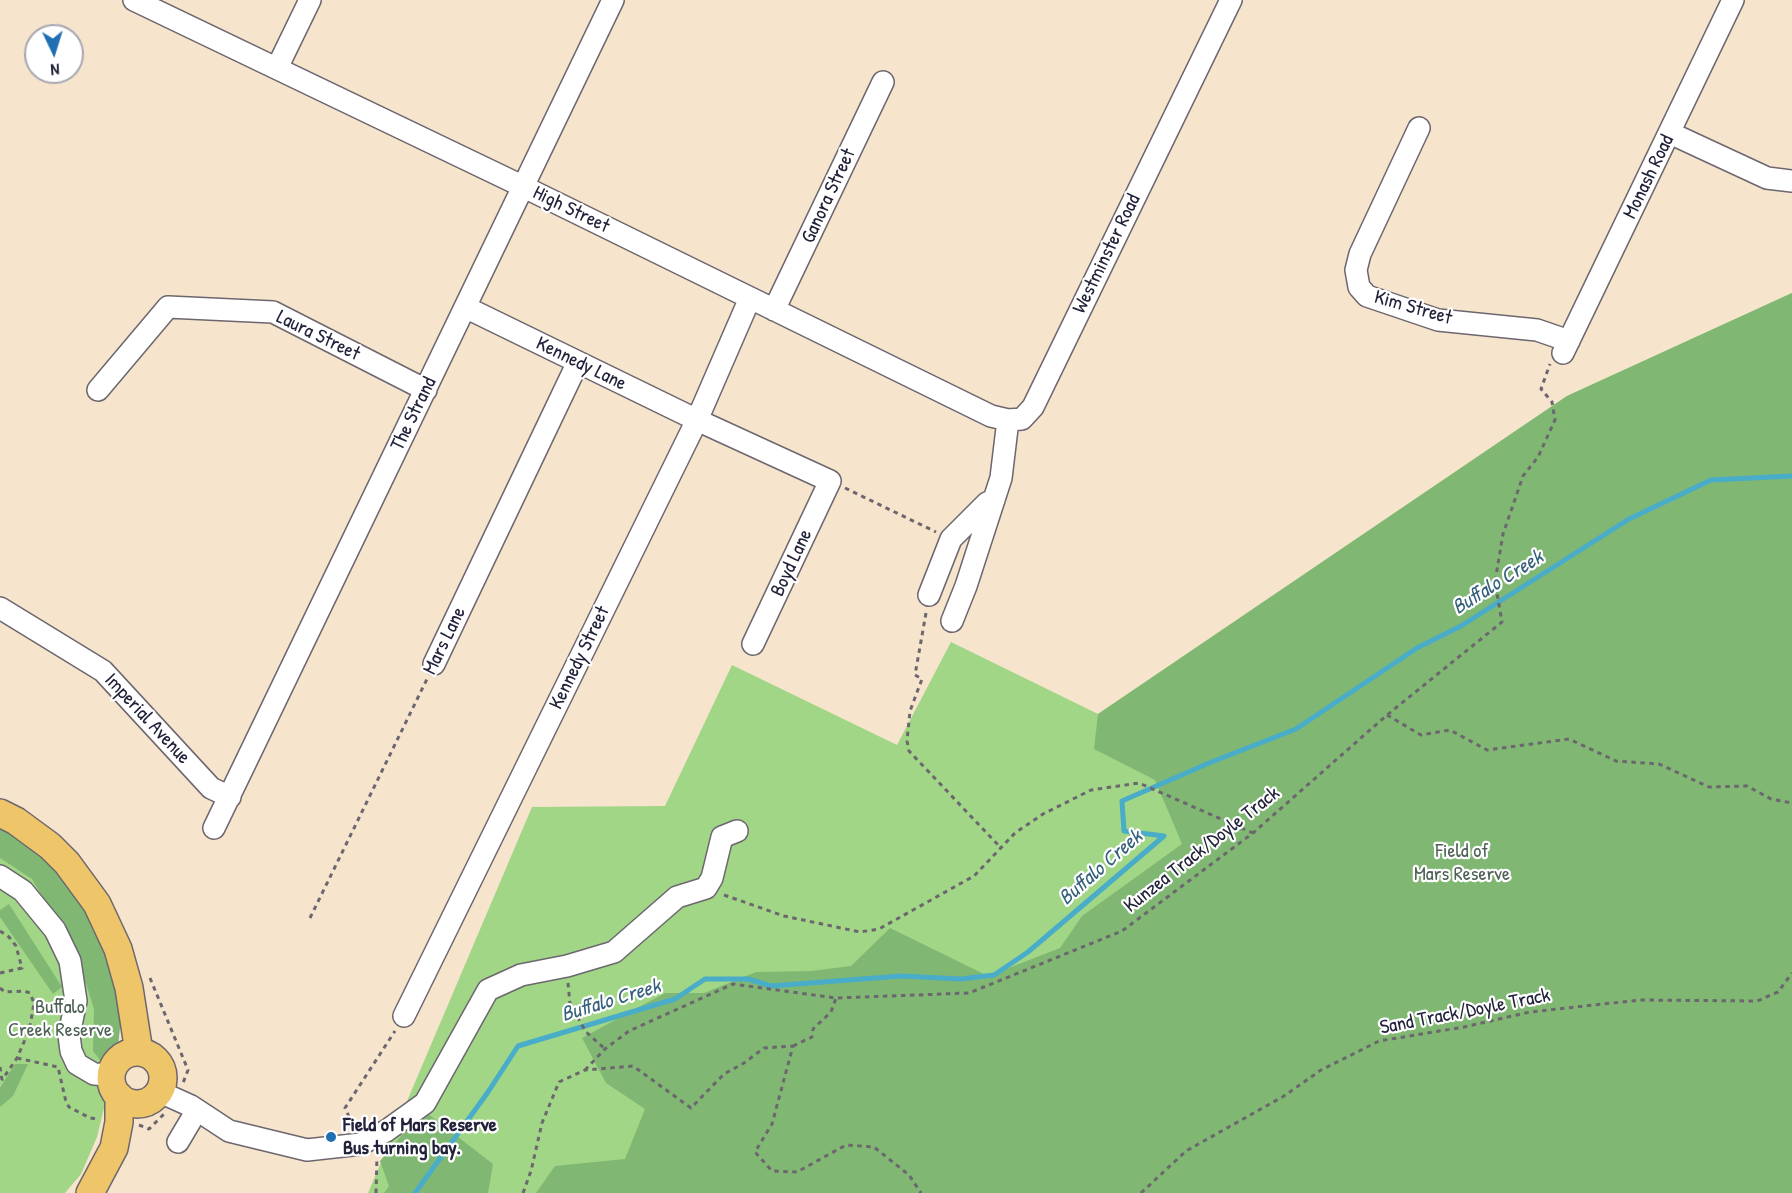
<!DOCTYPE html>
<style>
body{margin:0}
#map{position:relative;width:1792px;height:1193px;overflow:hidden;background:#f6e4cd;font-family:"Patrick Hand",sans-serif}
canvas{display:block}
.north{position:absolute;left:24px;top:24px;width:60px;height:60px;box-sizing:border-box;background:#fff;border:2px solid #a7a7b1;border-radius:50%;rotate:176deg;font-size:16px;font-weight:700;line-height:24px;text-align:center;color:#22223b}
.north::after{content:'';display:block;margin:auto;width:21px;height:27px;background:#1f6fb2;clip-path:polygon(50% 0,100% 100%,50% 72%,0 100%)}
</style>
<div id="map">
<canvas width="1792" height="1193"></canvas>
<div class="north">N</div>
</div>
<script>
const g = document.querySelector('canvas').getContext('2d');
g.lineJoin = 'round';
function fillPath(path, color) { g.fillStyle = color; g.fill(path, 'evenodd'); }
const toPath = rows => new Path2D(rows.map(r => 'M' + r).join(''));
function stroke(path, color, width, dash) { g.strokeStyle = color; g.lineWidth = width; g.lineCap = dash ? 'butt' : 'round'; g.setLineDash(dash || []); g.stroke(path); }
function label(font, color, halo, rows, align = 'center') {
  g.font = font + ' "Patrick Hand",sans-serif'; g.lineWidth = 4.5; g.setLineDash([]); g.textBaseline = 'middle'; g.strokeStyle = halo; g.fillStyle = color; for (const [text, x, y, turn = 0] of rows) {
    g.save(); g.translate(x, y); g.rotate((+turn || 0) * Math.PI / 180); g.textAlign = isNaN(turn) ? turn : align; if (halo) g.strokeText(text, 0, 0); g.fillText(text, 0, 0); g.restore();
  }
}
fillPath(toPath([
 [1792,293,1792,1193,368,1193,532,807,665,806,732,665,897,745,951,642,1098,714,1567,396],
 [0,822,122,1008,117,1055,97,1137,81,1174,65,1193,0,1193]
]), '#a1d686');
fillPath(toPath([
 [1792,293,1792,1193,536,1193,555,1166,625,1159,645,1109,606,1083,582,1038,665,993,704,993,756,972,811,971,851,966,890,928,988,976,1060,948,1082,916,1182,844,1155,780,1094,749,1098,714,1567,396],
 [0,822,57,863,103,928,122,1008,117,1055,100,1060,93,1051,94,1009,78,958,32,879,0,858],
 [9,904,62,987,53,994,0,917,0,910],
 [15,1064,28,1064,13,1096,0,1107,0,1088],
 [423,1110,493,1164,488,1193,384,1193,389,1186,380,1161]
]), '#80b773');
stroke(toPath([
 [415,1193,488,1092,518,1046,675,999,705,979,748,979,771,986,901,976,961,979,994,975,1028,952,1164,836,1124,831,1122,801,1209,763,1296,729,1417,648,1461,626,1629,519,1711,480,1792,476]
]), '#49acc8', 5);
const minor = toPath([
 [134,0,524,187,991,416,1008,420,1022,419,1033,407,1231,0],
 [277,68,310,0],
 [1419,128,1360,254,1356,270,1359,287,1367,296,1438,320,1537,330,1569,341],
 [1670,133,1767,178,1792,181],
 [465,307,697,420,830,481,753,644],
 [774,310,883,82],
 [1563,353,1733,0],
 [98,390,168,307,273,312,426,390],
 [929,595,951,539,987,503,994,500],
 [0,608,103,671,211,788,230,797],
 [952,621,966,586,1001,478,1008,420],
 [434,664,578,362],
 [214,828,613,0],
 [0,876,23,891,55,930,70,961,76,1001,69,1035,71,1051,77,1064,94,1074,111,1075],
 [404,1016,697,420,750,298],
 [160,1092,191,1106,229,1131,307,1150,361,1144,386,1131,425,1103,488,990,521,975,567,966,614,952,677,897,706,888,712,878,722,837,737,831],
 [178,1142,197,1110]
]);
const major = toPath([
 [0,813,16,821,50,846,67,863,97,904,118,949,129,988,139,1052],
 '111 1078a26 26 0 1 1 52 0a26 26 0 1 1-52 0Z',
 [90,1193,114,1148,119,1122,119,1096]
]);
stroke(minor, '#6c666e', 24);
stroke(major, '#6c666e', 30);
stroke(toPath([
 [845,488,936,532],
 [926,613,915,675,922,679,910,711,907,741,909,751,1000,847],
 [1387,715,1421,735,1450,730,1487,750,1569,739,1616,761,1659,764,1709,787,1747,786,1771,799,1792,803],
 [724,895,784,916,860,932,879,929,974,876,1015,833,1043,814,1091,790,1139,783,1253,833],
 [310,918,427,679],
 [0,931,9,937,16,946,22,968,0,973],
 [150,978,188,1070,183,1083],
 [568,983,570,1004,586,1032,605,1049],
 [0,988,5,992,24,991,30,993,34,1003,30,1026,24,1042,17,1058,2,1080],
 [793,1046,812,1037,813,1029,831,1012,836,998],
 [17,1058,58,1067,66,1102,69,1107,90,1118,97,1119],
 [0,1067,2,1080,0,1082],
 [585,1070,605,1049,629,1031,733,984,836,998,969,993,1122,931,1253,833,1387,715,1502,622,1495,582,1503,534,1523,476,1538,457,1555,420,1552,402,1541,389,1550,364],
 [139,1125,149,1129,164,1114],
 [353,1125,345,1108,395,1031],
 [376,1193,377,1157],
 [523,1193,531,1171,542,1123,559,1082,585,1070,633,1066,691,1108,724,1074,744,1063,764,1048,793,1046,772,1124,755,1152,772,1171,797,1172,846,1145,874,1147,909,1175,921,1193],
 [1141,1193,1186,1151,1284,1096,1321,1070,1379,1041,1464,1027,1530,1012,1640,1000,1757,1001,1778,992,1792,973]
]), '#6c666e', 3, [4.5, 4.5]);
stroke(minor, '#fff', 21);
stroke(major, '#eec569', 27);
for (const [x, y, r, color] of [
 [331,1137,6,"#1f6fb2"]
]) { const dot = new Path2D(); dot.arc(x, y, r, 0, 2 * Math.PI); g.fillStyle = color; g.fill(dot); stroke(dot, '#fff', 2); }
label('20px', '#22223b', '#fff', [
 ["Monash Road",1649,177,-64],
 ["Ganora Street",829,196,-65],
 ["High Street",571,210,26],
 ["Westminster Road",1107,254,-64],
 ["Kim Street",1413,308,16],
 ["Laura Street",318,336,26],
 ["Kennedy Lane",581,364,26],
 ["The Strand",414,414,-64],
 ["Boyd Lane",792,563,-65],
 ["Mars Lane",445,641,-64],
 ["Kennedy Street",580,658,-64],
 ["Imperial Avenue",147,719,47],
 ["Kunzea Track/Doyle Track",1202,850,-38],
 ["Sand Track/Doyle Track",1465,1012,-11]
]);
label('20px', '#4e6155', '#fff', [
 ["Field of",1462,852],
 ["Mars Reserve",1462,875],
 ["Buffalo",60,1008],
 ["Creek Reserve",60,1031]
]);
label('bold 20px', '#22223b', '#fff', [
 ["Field of Mars Reserve",343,1126],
 ["Bus turning bay.",343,1149]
], 'left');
label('italic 21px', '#34607a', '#fff', [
 ["Buffalo Creek",1498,583,-32],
 ["Buffalo Creek",1101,868,-41],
 ["Buffalo Creek",611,1001,-17]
]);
</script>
